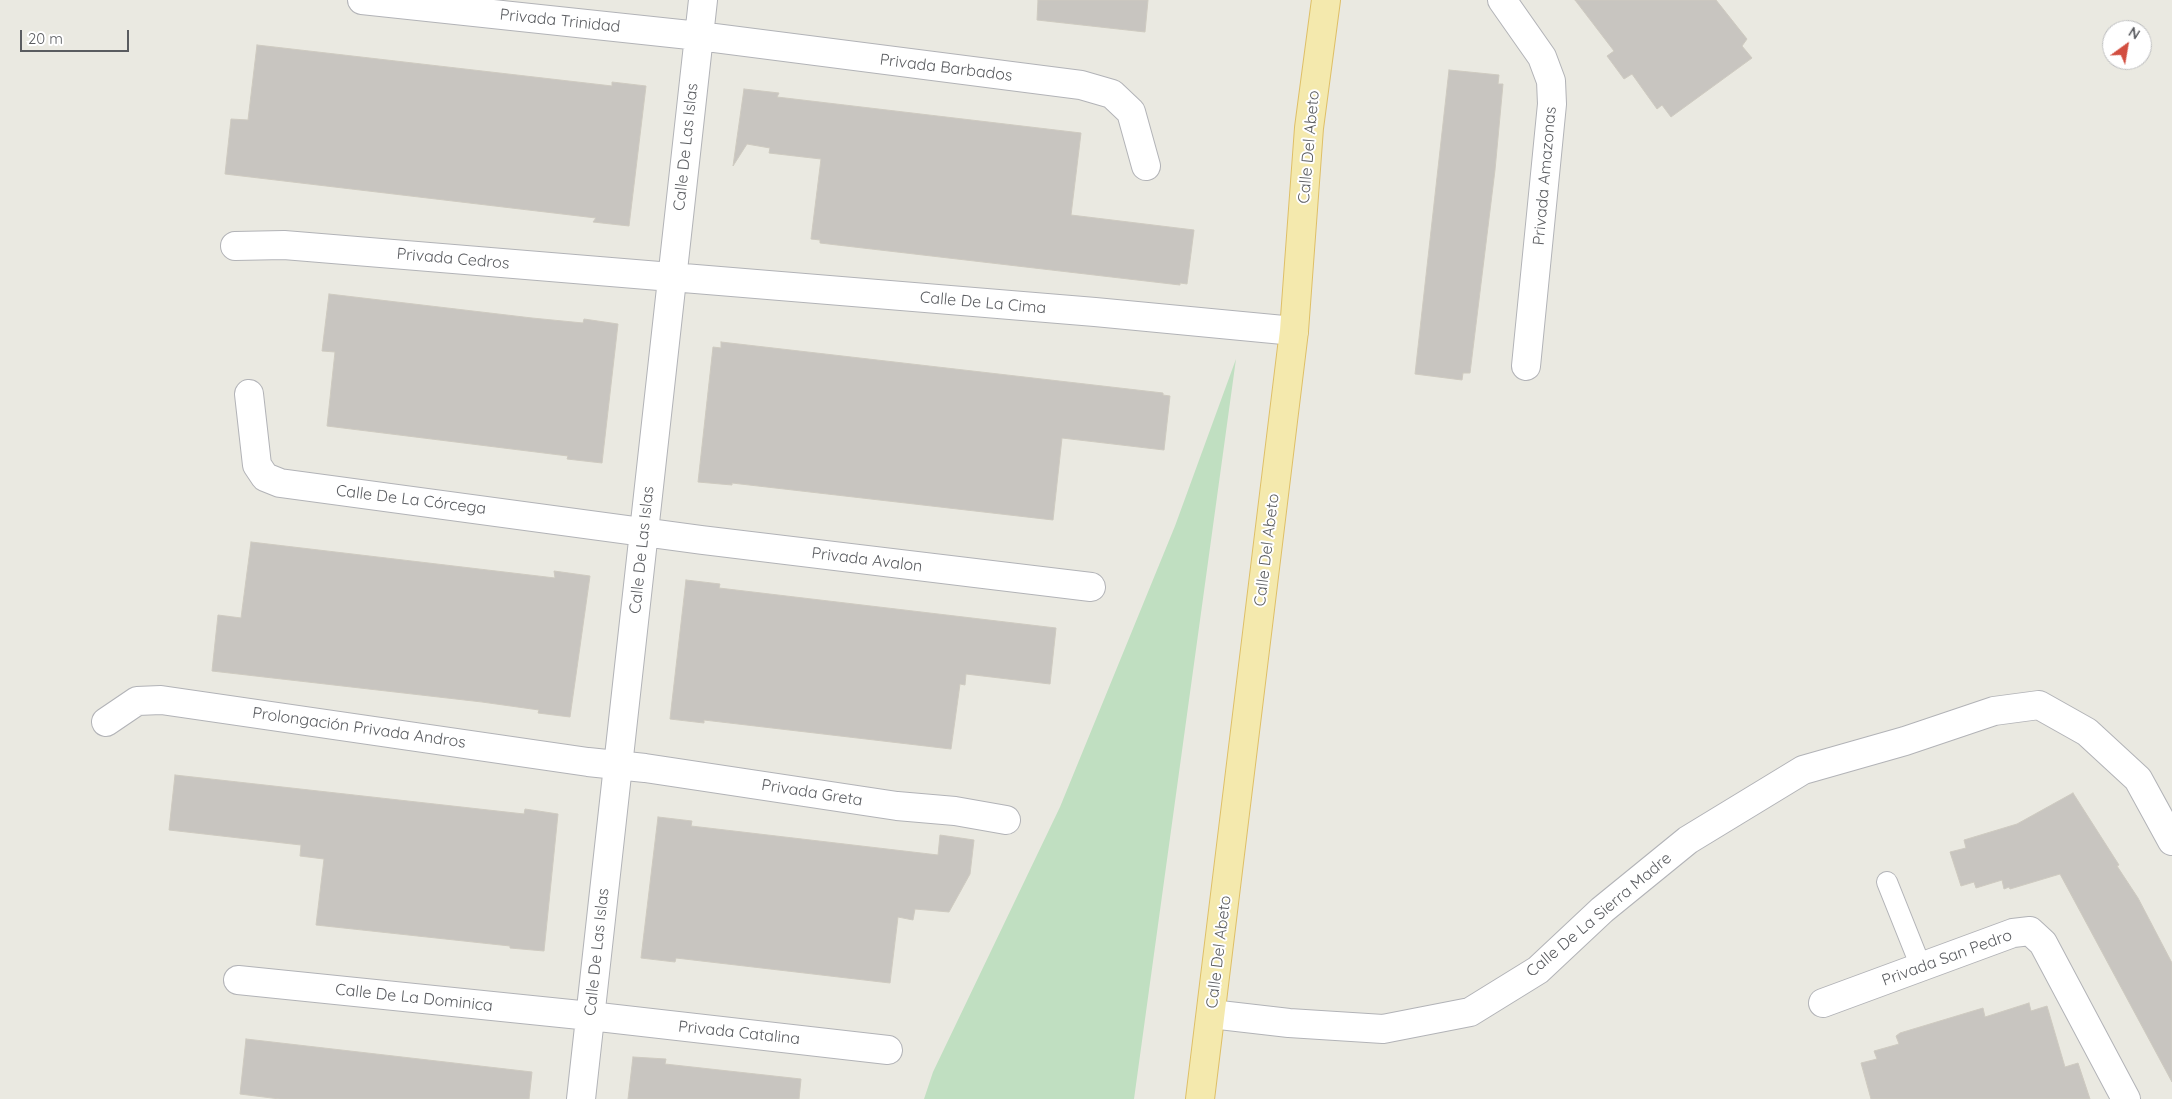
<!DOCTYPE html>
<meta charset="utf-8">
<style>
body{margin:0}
#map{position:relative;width:2172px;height:1099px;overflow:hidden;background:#eae9e1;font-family:Quicksand,sans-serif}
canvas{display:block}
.north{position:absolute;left:2102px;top:20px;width:50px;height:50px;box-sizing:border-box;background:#fff;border:1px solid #bdbebf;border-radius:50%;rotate:32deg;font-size:14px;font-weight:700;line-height:20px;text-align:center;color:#5a5c60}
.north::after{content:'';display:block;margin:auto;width:18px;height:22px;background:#d24e40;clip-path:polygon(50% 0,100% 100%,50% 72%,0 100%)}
.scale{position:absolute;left:20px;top:30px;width:109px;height:22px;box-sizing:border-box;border:2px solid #5a5c60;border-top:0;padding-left:6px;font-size:15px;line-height:18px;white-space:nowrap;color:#5a5c60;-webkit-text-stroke:4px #fff;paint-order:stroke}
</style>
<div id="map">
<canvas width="2172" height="1099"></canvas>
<div class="north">N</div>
<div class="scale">20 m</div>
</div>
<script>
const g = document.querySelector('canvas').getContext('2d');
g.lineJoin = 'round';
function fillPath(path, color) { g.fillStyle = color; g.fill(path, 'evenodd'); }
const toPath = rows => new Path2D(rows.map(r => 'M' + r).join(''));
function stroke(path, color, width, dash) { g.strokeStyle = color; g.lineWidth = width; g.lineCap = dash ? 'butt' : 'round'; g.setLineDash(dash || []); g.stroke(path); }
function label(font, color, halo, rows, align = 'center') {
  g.font = font + ' Quicksand,sans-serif'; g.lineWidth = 4; g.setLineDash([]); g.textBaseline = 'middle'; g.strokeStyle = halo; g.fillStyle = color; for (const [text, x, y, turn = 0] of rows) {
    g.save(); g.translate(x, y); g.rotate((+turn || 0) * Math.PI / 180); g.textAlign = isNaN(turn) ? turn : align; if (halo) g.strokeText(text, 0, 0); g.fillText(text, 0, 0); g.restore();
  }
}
fillPath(toPath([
 [1236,359,1134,1099,924,1099,933,1072,1060,807,1175,526]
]), '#c0dfc1');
const building = toPath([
 [1038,0,1148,0,1145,32,1037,20,1038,0],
 [1575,0,1716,0,1747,39,1742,46,1752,58,1671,117,1662,105,1657,109,1632,74,1624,79,1607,56,1614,51,1575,0],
 [257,45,612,86,612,82,646,86,629,226,593,222,596,218,225,174,231,119,248,120,257,45],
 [1449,70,1499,75,1498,84,1503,84,1495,170,1470,373,1463,373,1462,380,1415,374,1449,70],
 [744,89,779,93,777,97,1081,133,1071,215,1194,230,1187,284,1180,283,1180,285,820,243,820,240,811,239,821,159,769,153,770,148,747,144,733,166,744,89],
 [329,294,532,318,583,323,584,319,618,324,602,463,567,459,568,456,327,426,335,352,322,351,329,294],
 [721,342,1163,393,1163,395,1170,396,1164,450,1062,438,1053,520,732,483,732,485,698,482,713,347,721,348,721,342],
 [251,542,555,578,554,571,590,576,570,717,538,713,539,710,482,702,212,671,218,615,241,618,251,542],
 [686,580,720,584,719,588,1056,628,1050,684,966,674,965,685,960,684,951,749,704,720,704,723,670,719,686,580],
 [175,775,524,814,525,809,558,814,544,951,510,948,510,946,316,925,324,859,300,856,301,845,169,830,175,775],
 [2073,793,2119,865,2117,866,2138,898,2172,963,2172,1082,2060,874,2010,889,2009,887,2004,889,2002,880,1976,888,1974,882,1961,886,1950,852,1966,848,1964,840,2017,824,2073,793],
 [658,817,692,821,691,826,938,855,940,835,974,840,970,874,949,912,915,909,913,920,898,917,890,983,676,958,675,962,641,958,658,817],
 [2029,1003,2031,1011,2047,1006,2065,1067,2078,1063,2090,1099,1871,1099,1861,1063,1877,1059,1874,1051,1899,1044,1896,1036,1900,1033,1983,1008,1985,1017,2029,1003],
 [246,1039,532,1072,529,1099,280,1099,240,1094,246,1039],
 [633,1057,666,1059,665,1064,801,1079,799,1099,628,1099,633,1057]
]);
fillPath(building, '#c8c5c0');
stroke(building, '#cecac0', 1);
const lane = toPath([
 [1887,882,1921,967]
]);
const street = toPath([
 [362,0,699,36,1081,85,1112,94,1131,112,1146,166],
 [1502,0,1542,57,1551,81,1552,104,1526,366],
 [235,246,284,245,1095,312,1294,331],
 [249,394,257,465,265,477,280,483,702,540,1091,587],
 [106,722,137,701,161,700,588,762,645,768,897,806,955,811,1006,820],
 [238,980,590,1016,888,1050],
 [1823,1003,2013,933,2030,931,2043,943,2126,1099],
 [1211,1014,1289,1023,1383,1029,1470,1012,1538,970,1602,910,1688,840,1803,770,1905,741,1994,711,2039,705,2087,732,2138,779,2172,841],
 [581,1099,703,0]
]);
const primary = toPath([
 [1200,1099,1294,331,1309,128,1326,0]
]);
stroke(lane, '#b2b3b7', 22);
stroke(street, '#b2b3b7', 30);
stroke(primary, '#debf67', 30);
stroke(lane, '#fff', 20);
stroke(street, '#fff', 28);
stroke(primary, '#f4e9ad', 28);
label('16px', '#5a5c60', '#fff', [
 ["Privada Trinidad",560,21,6],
 ["Privada Barbados",946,68,7],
 ["Calle De Las Islas",686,147,-84],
 ["Calle Del Abeto",1309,147,-85],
 ["Privada Amazonas",1545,176,-85],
 ["Privada Cedros",453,259,5],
 ["Calle De La Cima",983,303,5],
 ["Calle De La Córcega",411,500,7],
 ["Calle De Las Islas",642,550,-84],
 ["Calle Del Abeto",1267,550,-83],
 ["Privada Avalon",867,560,7],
 ["Prolongación Privada Andros",359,728,8],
 ["Privada Greta",812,793,9],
 ["Calle De La Sierra Madre",1599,915,-40],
 ["Calle De Las Islas",597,952,-84],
 ["Calle Del Abeto",1219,952,-83],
 ["Privada San Pedro",1947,958,-20],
 ["Calle De La Dominica",414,998,6],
 ["Privada Catalina",739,1033,6]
]);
</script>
